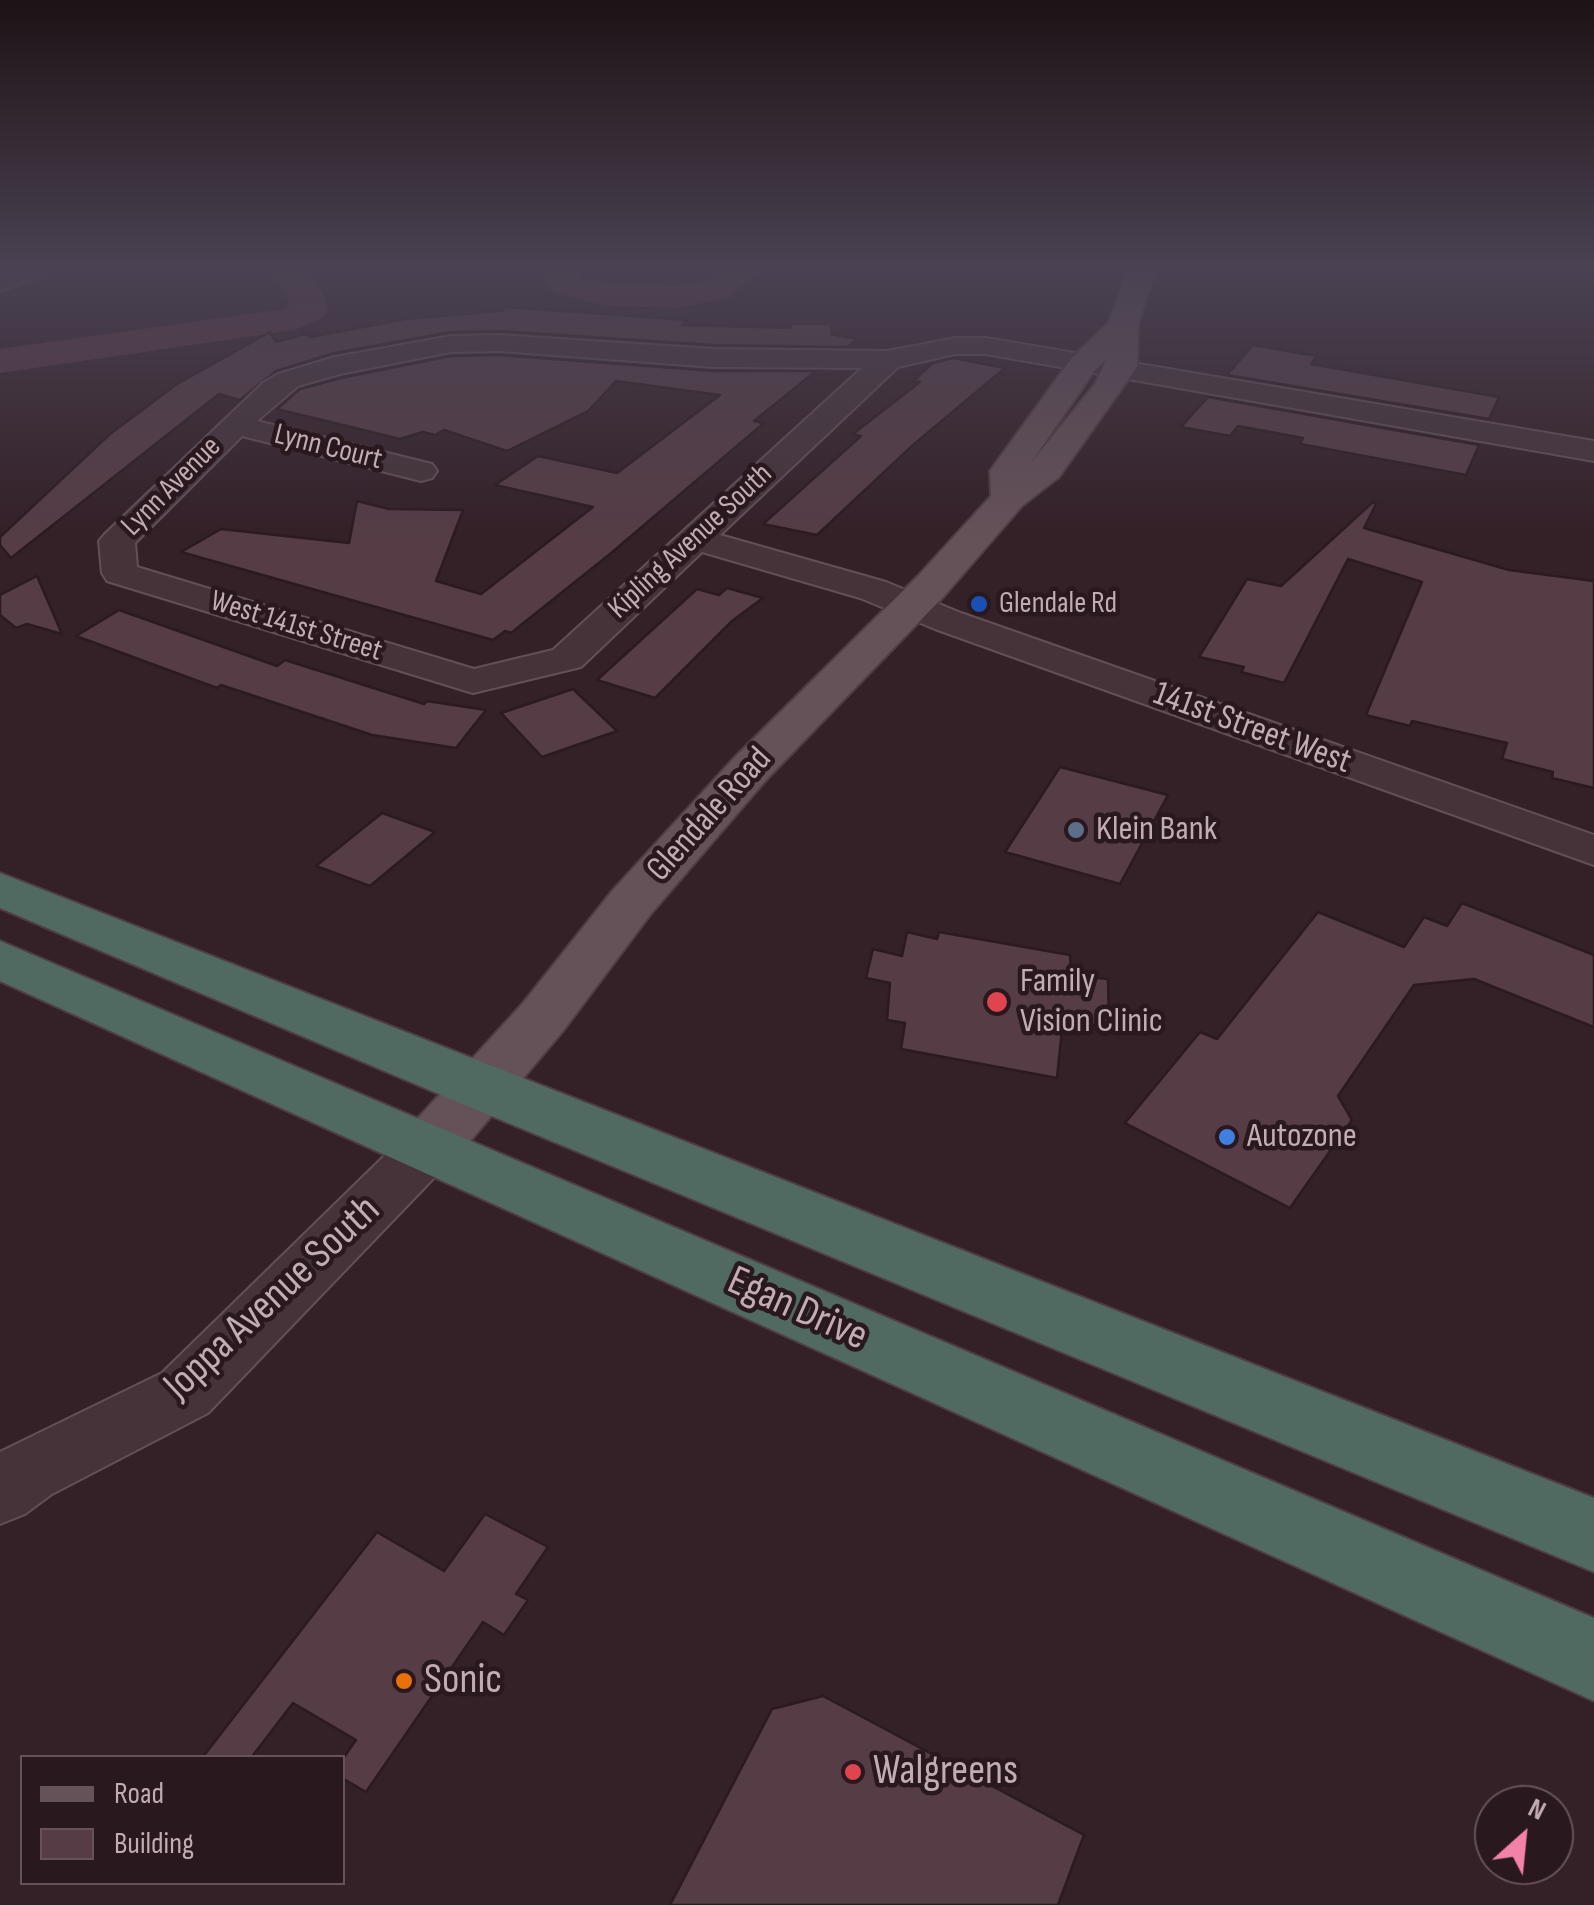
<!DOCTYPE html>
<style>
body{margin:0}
#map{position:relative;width:1594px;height:1905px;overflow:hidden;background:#342027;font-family:"Sofia Sans Condensed",sans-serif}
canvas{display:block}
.legend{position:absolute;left:20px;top:1755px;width:325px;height:130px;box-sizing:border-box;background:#29181e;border:2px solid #66535a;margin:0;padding:12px 18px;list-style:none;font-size:30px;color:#c2acb4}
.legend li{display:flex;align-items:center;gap:20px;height:50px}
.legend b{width:50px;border:2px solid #66535a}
.north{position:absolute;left:1474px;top:1785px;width:100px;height:100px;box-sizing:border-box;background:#29181e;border:2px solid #66535a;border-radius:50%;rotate:27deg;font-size:28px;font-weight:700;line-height:40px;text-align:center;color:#c2acb4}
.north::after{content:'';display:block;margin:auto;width:35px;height:45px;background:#f282a7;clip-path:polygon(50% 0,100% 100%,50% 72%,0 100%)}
</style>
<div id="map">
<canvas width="1594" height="1905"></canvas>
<ul class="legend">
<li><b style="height:12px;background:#655158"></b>Road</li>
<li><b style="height:28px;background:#553c45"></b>Building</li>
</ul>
<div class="north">N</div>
</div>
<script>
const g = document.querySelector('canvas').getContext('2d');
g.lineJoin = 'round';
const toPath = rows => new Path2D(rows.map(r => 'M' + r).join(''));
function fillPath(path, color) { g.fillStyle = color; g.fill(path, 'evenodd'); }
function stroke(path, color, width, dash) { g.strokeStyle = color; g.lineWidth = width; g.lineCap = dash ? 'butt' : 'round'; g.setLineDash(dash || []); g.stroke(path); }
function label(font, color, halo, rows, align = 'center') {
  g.font = font + ' "Sofia Sans Condensed",sans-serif'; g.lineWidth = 9; g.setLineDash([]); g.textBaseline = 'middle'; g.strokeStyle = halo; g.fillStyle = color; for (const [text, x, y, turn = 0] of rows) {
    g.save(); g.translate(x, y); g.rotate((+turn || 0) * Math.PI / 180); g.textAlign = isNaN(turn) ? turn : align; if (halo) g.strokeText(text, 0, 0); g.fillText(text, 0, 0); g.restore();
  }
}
fillPath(toPath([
 [270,271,305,271,322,292,328,310,322,318,295,330,0,373,0,349,285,309,289,306,286,293,270,271],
 [547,271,583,271,580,277,612,284,677,286,704,281,719,271,760,271,728,298,677,308,612,306,554,293,542,278,547,271]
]), '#5b3442');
const building = toPath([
 [505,307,687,320,682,325,790,328,790,324,831,324,831,334,857,339,847,347,714,345,499,331,451,332,334,353,276,371,240,400,219,394,11,558,0,545,0,537,110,434,177,384,270,332,276,342,305,334,311,337,405,319,502,311,505,307],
 [1253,345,1317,356,1311,364,1499,397,1489,419,1227,375,1253,345],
 [499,355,714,371,816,371,754,421,764,423,610,554,511,633,505,631,493,640,181,552,221,529,349,543,357,501,389,509,463,510,436,581,481,594,593,507,495,485,538,456,617,473,720,395,616,381,588,411,507,451,444,430,435,435,423,432,400,439,277,409,300,389,341,378,451,356,499,355],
 [953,358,1005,368,913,445,817,535,763,524,861,436,853,434,920,382,913,381,933,363,953,358],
 [1208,397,1479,445,1466,475,1300,444,1303,438,1238,426,1230,436,1181,427,1208,397],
 [1373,502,1376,504,1364,528,1509,570,1594,581,1594,788,1552,778,1553,772,1502,759,1507,743,1412,721,1410,726,1366,715,1422,582,1348,559,1284,683,1241,672,1244,667,1199,657,1247,579,1281,586,1373,502],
 [37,576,62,634,27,624,16,628,0,615,0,595,37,576],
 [727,588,763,598,732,621,655,698,597,680,697,589,719,595,727,588],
 [119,610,277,666,285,660,424,704,427,701,486,710,456,748,372,735,221,685,217,688,76,636,119,610],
 [573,689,617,731,542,757,501,713,573,689],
 [1060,767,1168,795,1120,884,1005,852,1060,767],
 [382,813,435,832,370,886,316,866,382,813],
 [1462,903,1594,955,1594,1027,1474,979,1414,985,1338,1096,1352,1120,1290,1208,1125,1123,1200,1032,1217,1039,1318,912,1404,947,1424,917,1447,926,1462,903],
 [907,932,937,939,939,932,1070,955,1071,975,1108,979,1109,1028,1063,1020,1057,1078,901,1049,905,1023,887,1020,890,983,866,978,873,949,902,956,907,932],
 [485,1514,548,1547,516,1594,528,1600,504,1635,483,1622,366,1792,342,1778,342,1760,356,1740,293,1703,251,1758,202,1758,377,1532,444,1571,485,1514],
 [823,1696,1084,1835,1058,1905,670,1905,772,1709,823,1696]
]);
fillPath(building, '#553c45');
stroke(building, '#2b1a20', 2.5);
const minor = toPath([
 [10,271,45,271,41,276,0,291,0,274,10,271],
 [499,335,714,349,888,351,955,338,986,338,1594,441,1594,461,986,354,955,354,898,367,720,535,886,582,961,613,1594,835,1594,865,935,629,860,598,702,552,581,667,473,693,107,581,102,573,99,541,105,534,263,383,278,374,335,357,451,336,499,335],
 [499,351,714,367,862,368,553,650,474,669,137,567,135,543,242,436,421,481,432,478,437,471,432,464,257,421,298,386,340,374,451,352,499,351],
 [429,1126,449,1132,458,1147,449,1162,208,1413,52,1494,25,1514,0,1524,0,1452,162,1373,409,1132,429,1126]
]);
const major = toPath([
 [1127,271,1155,271,1138,325,1137,367,1059,477,1022,506,945,595,767,779,650,915,563,1031,451,1164,429,1171,407,1164,398,1147,407,1130,523,1003,612,891,733,759,917,577,991,496,990,471,1071,359,1109,322,1127,271],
 [1106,360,1095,384,1030,464,1095,370,1106,360]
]);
const highway = toPath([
 [0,873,1594,1498,1594,1572,460,1103,0,908,0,873],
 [0,941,1594,1618,1594,1701,0,981,0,941]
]);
stroke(minor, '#635057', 4);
stroke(major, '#4e3c42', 4);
stroke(highway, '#4f3d44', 4);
fillPath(minor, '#453339');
fillPath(major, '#655158');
fillPath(highway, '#506a61');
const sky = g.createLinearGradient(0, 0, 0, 537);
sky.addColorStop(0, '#1d1215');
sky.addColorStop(0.5, '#4a4252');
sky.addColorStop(1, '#4a425200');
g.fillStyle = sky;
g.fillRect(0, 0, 1594, 537);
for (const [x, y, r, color] of [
 [979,604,10,"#1a4fb4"],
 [1076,830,10,"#5c6f8a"],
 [997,1002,12,"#e0444e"],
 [1227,1137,10,"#3f7fe0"],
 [404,1681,10,"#e8710a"],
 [853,1772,10,"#e0444e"]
]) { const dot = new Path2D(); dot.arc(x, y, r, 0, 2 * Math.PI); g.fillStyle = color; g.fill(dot); stroke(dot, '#29181e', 4); }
label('30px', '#c2acb4', '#29181e', [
 ["Lynn Court",328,448,14],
 ["Lynn Avenue",172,487,-45],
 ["Kipling Avenue South",691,542,-43],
 ["West 141st Street",296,627,17]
]);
label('30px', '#c2acb4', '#29181e', [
 ["Glendale Rd",999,604]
], 'left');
label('35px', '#c2acb4', '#29181e', [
 ["141st Street West",1252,729,20],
 ["Glendale Road",710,815,-48]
]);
label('35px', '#c2acb4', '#29181e', [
 ["Klein Bank",1096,830],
 ["Family",1020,982],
 ["Vision Clinic",1020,1022],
 ["Autozone",1247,1137]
], 'left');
label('42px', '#c2acb4', '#29181e', [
 ["Joppa Avenue South",273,1299,-43],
 ["Egan Drive",797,1310,24]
]);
label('42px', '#c2acb4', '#29181e', [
 ["Sonic",424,1681],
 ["Walgreens",873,1772]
], 'left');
</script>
